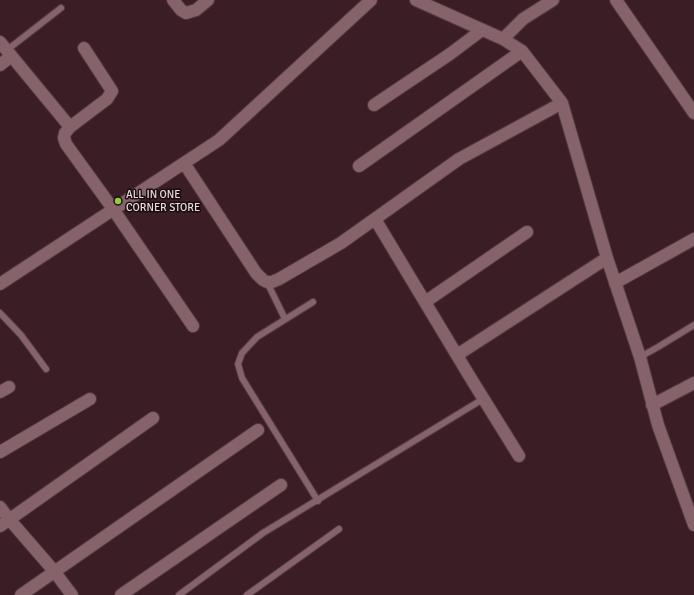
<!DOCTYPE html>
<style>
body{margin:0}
canvas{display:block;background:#3a1d25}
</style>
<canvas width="694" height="595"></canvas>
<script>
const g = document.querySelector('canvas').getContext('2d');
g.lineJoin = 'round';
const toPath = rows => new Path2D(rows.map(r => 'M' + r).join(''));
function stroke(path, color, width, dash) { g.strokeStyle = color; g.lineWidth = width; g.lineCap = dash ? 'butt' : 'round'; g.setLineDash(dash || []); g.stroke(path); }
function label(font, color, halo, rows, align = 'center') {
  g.font = font + ' Signika,sans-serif'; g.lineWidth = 3; g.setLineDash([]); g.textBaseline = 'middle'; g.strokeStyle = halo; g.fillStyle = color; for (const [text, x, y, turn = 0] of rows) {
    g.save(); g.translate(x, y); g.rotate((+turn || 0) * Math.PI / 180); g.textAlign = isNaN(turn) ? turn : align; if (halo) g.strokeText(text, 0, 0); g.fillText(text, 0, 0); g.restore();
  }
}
const lane = toPath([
 [7,50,61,8],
 [267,282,285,319],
 [313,302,257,337,242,353,238,364,242,378,318,501],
 [0,313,21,335,46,369],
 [640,357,658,347,694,325],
 [179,595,263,533,483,399],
 [247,595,339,529]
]);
const street = toPath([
 [173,0,181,10,186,13,196,10,208,0],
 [416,0,503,39],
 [553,0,523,19,503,39,522,51,562,103,607,258,640,357,658,425,694,525],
 [616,0,694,113],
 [0,42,70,127],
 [84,48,112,91,107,99,70,127,65,133,64,138,66,144,113,209,193,326],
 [0,65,11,56],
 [374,105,450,54,482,30],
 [184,163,256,273,263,280,267,282,272,282,279,279,341,243,459,159,562,103],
 [359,166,522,51],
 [375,219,470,377,519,456],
 [615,283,694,239],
 [0,284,219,140,371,0],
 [425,302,527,232],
 [457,355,607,258],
 [0,392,9,387],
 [652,405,694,383],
 [0,452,90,399],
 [0,507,9,519,54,571,72,595],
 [0,526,153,418],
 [21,595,258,430],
 [121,595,281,485]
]);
stroke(lane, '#523940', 8);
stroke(street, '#523940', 14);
stroke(lane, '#86636b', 6);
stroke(street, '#86636b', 12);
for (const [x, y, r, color] of [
 [118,201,4,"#96cc39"]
]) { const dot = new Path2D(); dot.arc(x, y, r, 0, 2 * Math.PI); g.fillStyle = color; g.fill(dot); stroke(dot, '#190c0f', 1.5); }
label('11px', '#efdbdf', '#190c0f', [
 ["ALL IN ONE",126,195],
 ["CORNER STORE",126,208]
], 'left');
</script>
